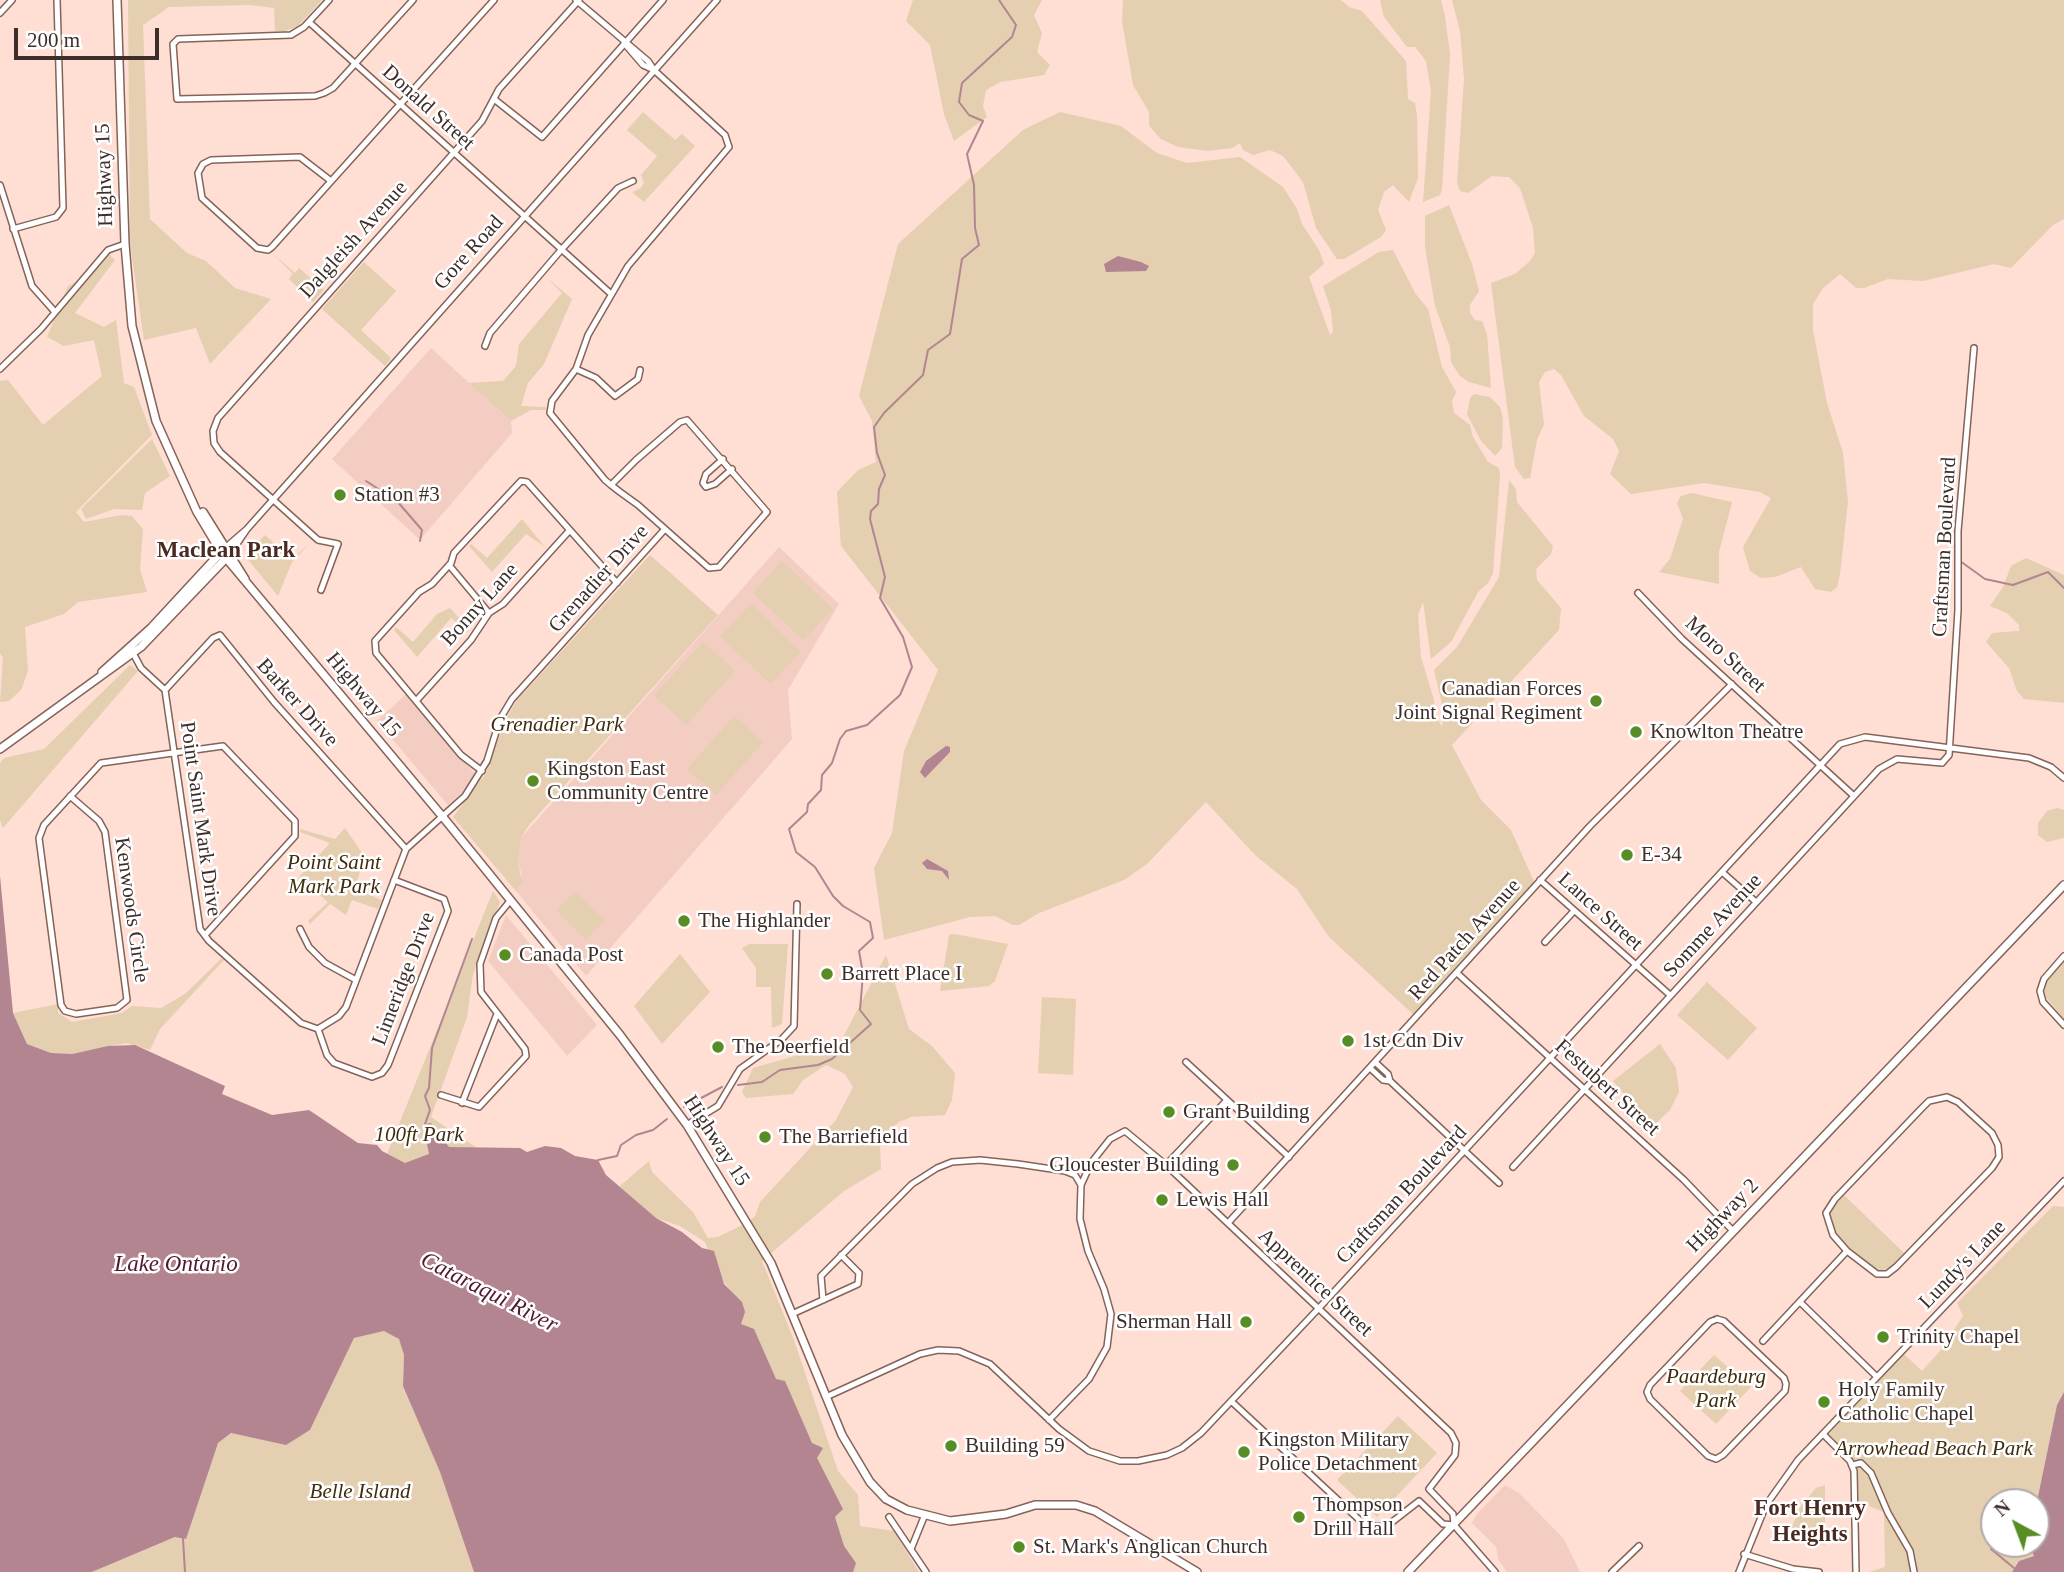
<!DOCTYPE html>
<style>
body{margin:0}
#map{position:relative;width:2064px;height:1572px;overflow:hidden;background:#ffded4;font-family:"Times New Roman",serif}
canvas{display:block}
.north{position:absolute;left:1980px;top:1488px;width:70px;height:70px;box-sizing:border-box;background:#fff;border:2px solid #b2abaa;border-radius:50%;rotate:319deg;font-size:19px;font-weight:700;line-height:28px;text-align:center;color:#3e2e2a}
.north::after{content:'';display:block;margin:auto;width:24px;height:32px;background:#588d26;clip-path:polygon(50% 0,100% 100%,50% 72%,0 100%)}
.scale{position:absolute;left:14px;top:28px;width:145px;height:32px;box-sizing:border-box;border:4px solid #3e2e2a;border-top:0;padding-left:9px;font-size:21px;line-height:24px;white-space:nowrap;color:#3e2e2a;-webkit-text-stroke:5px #fff;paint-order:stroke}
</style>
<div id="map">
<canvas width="2064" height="1572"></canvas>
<div class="north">N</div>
<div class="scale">200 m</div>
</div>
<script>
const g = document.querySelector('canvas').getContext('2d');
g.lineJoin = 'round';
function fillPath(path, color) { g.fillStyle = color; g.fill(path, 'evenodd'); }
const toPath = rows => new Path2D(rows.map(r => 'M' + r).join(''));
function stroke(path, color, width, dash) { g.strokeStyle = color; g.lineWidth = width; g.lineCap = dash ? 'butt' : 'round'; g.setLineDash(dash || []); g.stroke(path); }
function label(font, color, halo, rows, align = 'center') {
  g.font = font + ' "Times New Roman",serif'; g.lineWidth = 5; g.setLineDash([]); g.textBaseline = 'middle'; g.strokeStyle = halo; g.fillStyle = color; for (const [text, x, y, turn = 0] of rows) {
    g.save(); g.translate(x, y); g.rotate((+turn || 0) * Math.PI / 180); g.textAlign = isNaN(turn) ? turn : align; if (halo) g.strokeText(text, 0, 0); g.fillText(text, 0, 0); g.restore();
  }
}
fillPath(toPath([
 [431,348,511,421,512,433,420,540,332,459],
 [779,547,839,604,788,690,792,739,586,976,516,891,522,875,518,862,521,838],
 [406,694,475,774,471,784,448,805,377,721],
 [506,915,597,1025,567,1056,488,961],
 [1505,1485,1520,1494,1564,1539,1580,1572,1507,1572,1498,1559,1496,1547,1472,1523,1476,1515]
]), '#f3cdc2');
fillPath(toPath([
 [128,0,322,0,298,26,285,31,275,31,274,8,251,5,169,7,143,25,150,219,187,253,206,261,235,288,271,299,210,364,196,328,144,340,130,243],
 [913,0,1042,0,1034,15,1042,33,1037,52,1050,65,1044,75,1000,82,986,90,983,106,987,117,954,141,944,114,930,45,906,21],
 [1123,0,1341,0,1349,7,1362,11,1406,61,1408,99,1415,103,1417,115,1418,178,1409,202,1393,185,1384,192,1378,210,1386,230,1381,237,1344,259,1337,259,1316,228,1303,182,1283,156,1270,150,1253,155,1243,150,1240,143,1232,148,1207,151,1178,147,1161,139,1149,126,1149,112,1133,85,1122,21],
 [1380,0,1441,0,1445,16,1450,54,1442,189,1440,195,1423,202,1431,91,1426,61,1415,47,1407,47,1384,17],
 [1452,0,2064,0,2064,219,2053,225,2011,268,1994,264,1923,281,1888,279,1864,288,1856,288,1840,274,1823,288,1813,304,1813,330,1827,403,1843,453,1848,502,1840,574,1837,587,1831,592,1815,589,1801,567,1775,577,1761,578,1750,571,1743,547,1771,498,1760,492,1704,483,1631,494,1610,474,1619,451,1613,439,1584,416,1561,375,1554,369,1545,372,1539,382,1544,424,1537,440,1530,478,1524,479,1515,467,1491,283,1515,274,1530,261,1535,253,1533,228,1520,188,1509,177,1492,176,1468,193,1460,191,1457,183,1464,79,1460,31],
 [643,112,675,140,682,134,695,146,644,202,632,192,641,188,644,183,641,175,657,156,627,130],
 [1060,112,1121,126,1157,153,1187,163,1240,157,1283,187,1297,209,1302,224,1319,250,1324,264,1309,277,1330,335,1333,332,1331,310,1323,286,1379,252,1393,250,1415,293,1428,309,1442,367,1456,392,1452,401,1454,413,1470,425,1473,437,1488,462,1499,468,1500,476,1493,573,1488,583,1478,592,1451,642,1431,659,1423,602,1418,615,1421,657,1434,700,1435,715,1442,727,1444,713,1434,670,1457,647,1499,577,1509,480,1516,489,1517,502,1553,546,1551,554,1536,569,1537,580,1561,608,1559,630,1452,745,1481,800,1511,830,1536,886,1415,1016,1329,937,1297,889,1256,856,1206,802,1147,864,1124,880,1039,913,1019,925,1013,925,995,916,970,917,884,940,874,868,892,833,904,751,938,670,841,546,837,492,858,470,876,462,872,421,859,396,898,244,1023,130],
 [1449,205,1472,264,1479,291,1470,305,1470,313,1475,320,1482,321,1487,334,1491,388,1469,382,1460,376,1451,362,1450,347,1435,306,1425,247,1425,216],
 [108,253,115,260,75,313,104,327,116,320,124,383,134,387,152,435,76,512,84,522,122,515,132,516,143,529,140,570,147,592,78,602,64,614,25,627,28,671,21,690,9,701,0,702,3,658,0,653,0,381,8,380,43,425,102,376,94,340,64,346,47,337,68,286,90,275],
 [272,253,295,273,299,268,324,290,313,302,289,279,293,274],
 [364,262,396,291,361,330,391,358,385,366,322,309],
 [546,277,572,299,544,364,528,383,521,406,546,407,546,410,531,410,511,421,469,383,503,381,516,366,519,344,562,293],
 [1474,394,1490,397,1500,407,1503,418,1502,448,1495,456,1481,441,1467,414,1470,398],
 [152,439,170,476,145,493,142,510,114,509,86,519,81,509],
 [1691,493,1732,502,1719,552,1719,584,1659,572,1670,559,1683,519,1677,503,1681,496],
 [522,519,545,547,526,534,492,572,469,546,471,544,487,558],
 [265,535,292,559,310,543,292,562,278,596,245,556],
 [650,555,718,615,529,825,521,838,518,862,522,882,516,891,453,817,486,773,505,721,517,700],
 [2026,558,2064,575,2064,703,2024,699,2017,691,2009,668,1986,642,1992,633,2019,631,2019,625,2007,613,1990,606,2003,587,2011,566],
 [782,561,833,609,803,640,753,593],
 [751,604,801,652,771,684,720,636],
 [450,608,467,627,471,624,468,632,451,618,417,657,394,630,396,627,413,642,437,614],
 [703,642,735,671,686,725,654,695],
 [130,665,138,671,3,828,0,820,0,763,4,758,44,749],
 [734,716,763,742,716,795,687,769],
 [2057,808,2064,810,2064,838,2047,842,2038,835,2038,823,2047,811],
 [345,828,364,856,355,889,382,900,378,909,352,900,346,915,330,904,310,924,308,921,328,902,299,877,330,843,300,832,300,829,335,839],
 [493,891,500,902,473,974,467,1017,431,1117,477,1148,449,1147,427,1166,405,1163,387,1154],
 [575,891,605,921,586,940,556,910],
 [954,934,1008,944,995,981,989,986,940,991,949,935],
 [749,944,788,944,782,1024,772,1028,771,987,756,987,756,968,742,948],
 [680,954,710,992,662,1044,634,1006],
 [886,955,909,1029,932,1046,955,1073,952,1100,945,1115,911,1117,899,1122,888,1131,880,1148,881,1169,844,1191,762,1261,794,1340,838,1471,858,1495,860,1526,894,1531,919,1572,845,1572,751,1339,738,1318,736,1297,716,1272,705,1242,680,1226,641,1213,620,1186,649,1161,652,1172,693,1212,708,1238,718,1237,748,1222,755,1216,760,1202,836,1120,853,1087,845,1074,826,1065,803,1080,793,1094,746,1098,742,1092,753,1068,840,1043],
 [222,958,224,960,160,1029,150,1050,126,1043,72,1054,51,1053,27,1044,13,1013,58,1004,58,1013,72,1022,122,1013,132,1006,161,1008,185,994],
 [2064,962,2064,1019,2046,997,2044,990,2046,982],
 [1707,982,1757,1028,1728,1060,1677,1015],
 [1042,997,1076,999,1073,1075,1038,1073],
 [1660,1044,1676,1068,1679,1092,1670,1110,1652,1127,1613,1081],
 [1844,1195,1904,1253,1891,1267,1878,1272,1871,1269,1830,1229,1827,1216],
 [2053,1206,2064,1207,2064,1392,2057,1405,2036,1506,2036,1502,1994,1502,1994,1544,2028,1544,2034,1556,2019,1561,2012,1572,1869,1572,1885,1567,1884,1512,1859,1502,1857,1472,1852,1460,1828,1435,1904,1354,1922,1371,1940,1351,1963,1316,1957,1303],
 [384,1331,399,1338,404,1355,403,1386,440,1472,474,1572,92,1572,176,1537,218,1443,231,1433,286,1444,310,1430,354,1338],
 [1714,1355,1751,1387,1716,1424,1680,1391],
 [1398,1416,1437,1453,1377,1517,1337,1480],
 [1825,1485,1825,1545,1787,1538,1801,1506,1816,1488]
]), '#e4cfb1');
fillPath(toPath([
 [1118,256,1141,262,1149,266,1146,271,1106,272,1104,264],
 [946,746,950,747,950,752,925,778,920,772,926,761],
 [927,859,948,871,949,880,942,871,927,869,922,863],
 [0,876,13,1013,27,1044,51,1053,72,1054,108,1046,135,1045,225,1086,222,1094,272,1115,309,1110,358,1143,377,1145,382,1151,405,1163,429,1154,424,1129,425,1124,431,1123,449,1147,520,1148,527,1152,545,1146,561,1148,575,1156,598,1160,606,1175,656,1218,682,1232,702,1248,714,1251,724,1284,742,1302,745,1312,741,1324,754,1329,776,1379,785,1381,812,1443,823,1448,817,1458,843,1509,835,1517,844,1546,856,1563,853,1572,474,1572,440,1472,403,1386,404,1355,399,1339,384,1331,354,1338,310,1430,286,1445,231,1433,218,1443,186,1539,175,1537,92,1572,0,1572],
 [2064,1392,2064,1572,2012,1572,2019,1561,2034,1556,2028,1544,2036,1544,2036,1506,2057,1405]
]), '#b28591');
stroke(toPath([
 [366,481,397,501,422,530,420,541],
 [1960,561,1985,579,2013,585,2048,572,2064,588],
 [738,1085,762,1082,780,1070,818,1065,832,1059,871,1024,860,1010,863,974,859,951,873,938,870,922,843,906,833,896,815,867,796,852,789,829,807,812,808,804,821,790,822,775,832,763,840,739,846,731,867,725,900,695,912,667,903,637,880,598,885,577,870,519,871,511,878,504,879,489,885,475,877,453,874,427,884,413,923,375,928,350,950,334,962,259,979,245,975,228,974,185,967,154,983,121,969,115,959,102,962,83,1012,37,1016,25,999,0],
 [684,1107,722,1087],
 [425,1124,430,1110,425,1096,429,1088,432,1048,472,939],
 [598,1160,617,1156,621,1145,636,1135,653,1130,667,1119],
 [183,1539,185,1572],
 [1991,1549,2014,1568]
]), '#b28591', 2);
const minor = toPath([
 [329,0,304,27,291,35,178,39,173,44,177,99,315,96,324,93,333,88,413,0],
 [576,0,648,61,654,70,725,135,729,147,628,266,588,335,576,369,552,401,550,413,605,480,611,485,620,492,638,505,709,568,719,567,767,512,687,420,680,422,636,460,611,485],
 [0,13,12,0],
 [309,22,610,293],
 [624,43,643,65,654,70],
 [494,99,542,137,663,0],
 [331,181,300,157,211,160,203,164,198,173,202,198,257,248,268,250,272,247,395,110,494,0],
 [0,185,32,286,55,312],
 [13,229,56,217,63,208,57,0],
 [485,346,490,333,561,250,618,188,633,181],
 [0,369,41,329,108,250,125,244],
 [576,369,596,378,615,396,638,379,640,370],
 [723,459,706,474,703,483,706,487,715,484,732,469],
 [225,548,247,529,717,0],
 [230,554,247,529],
 [449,565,489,613],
 [321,590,338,544,318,540,220,452,214,443,213,431,218,418,482,121,499,89,579,0],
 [1638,593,1682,639,1854,796],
 [133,653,141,668,165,690,200,929,209,941,301,1023,318,1029,339,1016,346,1007,406,849,465,796,487,761,500,719,512,699,665,529],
 [165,690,213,638,220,635,274,702,406,849],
 [416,701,471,640,489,613,503,604,569,531],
 [482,771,461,755,376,653,375,641,419,592,432,584,451,563,454,553,521,481,527,482,617,583],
 [70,796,99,821,105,832,127,1000,117,1008,76,1014,65,1011,61,1005,39,838,44,825,101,763,223,746,295,821,295,836,205,935],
 [1722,872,1756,902],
 [1540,880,1670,995],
 [300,929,309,947,325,963,356,980],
 [1545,942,1574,911],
 [2064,956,2044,979,2040,991,2043,1002,2064,1025],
 [1457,973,1684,1180,1733,1231],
 [318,1029,327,1055,334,1063,372,1077,382,1073,388,1065,448,911,444,899,394,880],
 [1186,1062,1289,1157],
 [1376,1063,1388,1074,1390,1081,1499,1183],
 [1370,1068,1383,1080,1390,1081],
 [441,1095,479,1107,526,1056,525,1049,481,992,480,964,496,918,510,901],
 [1947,1097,1958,1102,1992,1133,1998,1145,1999,1157,1992,1168,1896,1267,1887,1274,1877,1274,1847,1251,1833,1235,1826,1213,1835,1199,1921,1109,1929,1101,1947,1097],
 [462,1103,497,1014],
 [687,1125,718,1106,740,1069,782,1039,794,1026,797,904],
 [1166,1165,1227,1100],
 [1513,1167,1879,769,1897,759,1942,763,1949,755,1958,610,1958,531,1974,348],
 [1228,1223,1590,826,1732,684],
 [823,1300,821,1276,912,1184,937,1168,952,1162,980,1160,1018,1164,1065,1171,1075,1175,1081,1185],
 [1800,1302,1877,1377],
 [792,1314,858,1284,859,1273,841,1255],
 [1717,1319,1724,1321,1784,1378,1786,1384,1785,1391,1723,1455,1716,1459,1708,1456,1650,1399,1647,1392,1650,1385,1710,1322,1717,1319],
 [1763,1341,1847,1251],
 [826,1397,920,1354,938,1350,959,1351,990,1364,1059,1429,1089,1451,1120,1461,1138,1461,1167,1455,1182,1448,1201,1433,1319,1308,1840,744,1865,737,2029,758,2051,767,2064,778],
 [1231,1401,1366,1526,1387,1526,1419,1501,1443,1524,1454,1525],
 [1049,1420,1089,1379,1107,1347,1111,1314,1104,1289,1088,1251,1080,1219,1081,1185,1091,1163,1110,1139,1125,1131,1166,1165,1451,1433,1456,1443,1455,1455,1429,1489,1453,1514,1454,1524],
 [1823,1434,1850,1461,1854,1471,1856,1572],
 [1852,1465,1861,1463,1871,1473,1888,1513,1910,1551,1914,1572],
 [889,1517,926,1572],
 [1454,1525,1495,1572],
 [911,1549,924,1517],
 [1744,1554,1793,1569,1819,1572],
 [1612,1572,1639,1546],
 [1739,1572,1766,1505,1798,1460,2064,1181]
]);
const major = toPath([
 [117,0,125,244,132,326,156,421,197,512,221,552,447,822,620,1035,687,1125,771,1263,842,1435,870,1482,886,1499,907,1510,950,1521,1006,1514,1035,1505,1076,1505,1095,1511,1197,1572],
 [203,512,245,579],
 [102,672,152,627,225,548],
 [0,749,141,647,230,554],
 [1408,1572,2064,885]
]);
stroke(minor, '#856358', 8);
stroke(major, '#856358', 10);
stroke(minor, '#fff', 5);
stroke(major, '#fff', 7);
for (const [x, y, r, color] of [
 [340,495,7,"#588d26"],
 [1596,701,7,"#588d26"],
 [1636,732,7,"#588d26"],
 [533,781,7,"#588d26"],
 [1627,855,7,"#588d26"],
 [684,921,7,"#588d26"],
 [505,955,7,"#588d26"],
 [827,974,7,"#588d26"],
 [1348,1041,7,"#588d26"],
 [718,1047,7,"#588d26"],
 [1169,1112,7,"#588d26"],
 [765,1137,7,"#588d26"],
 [1233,1165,7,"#588d26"],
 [1162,1200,7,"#588d26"],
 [1246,1322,7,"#588d26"],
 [1883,1337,7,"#588d26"],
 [1824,1402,7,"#588d26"],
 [951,1446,7,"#588d26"],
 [1244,1452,7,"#588d26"],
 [1299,1517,7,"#588d26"],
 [1019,1547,7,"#588d26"]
]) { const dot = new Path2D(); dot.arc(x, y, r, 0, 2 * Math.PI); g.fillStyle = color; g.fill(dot); stroke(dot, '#fff', 2.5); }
label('21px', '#3e2e2a', '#fff', [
 ["Donald Street",428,108,42],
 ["Highway 15",105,175,-92],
 ["Dalgleish Avenue",354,240,-48],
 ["Gore Road",469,253,-48],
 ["Craftsman Boulevard",1945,547,-87],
 ["Grenadier Drive",599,579,-48],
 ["Bonny Lane",480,605,-48],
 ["Moro Street",1725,655,43],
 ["Highway 15",363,695,50],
 ["Barker Drive",297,703,48],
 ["Point Saint Mark Drive",200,819,82],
 ["Kenwoods Circle",131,910,82],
 ["Lance Street",1600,912,42],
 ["Somme Avenue",1713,926,-47],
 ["Red Patch Avenue",1465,940,-48],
 ["Limeridge Drive",404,979,-69],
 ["Festubert Street",1607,1088,42],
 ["Highway 15",716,1141,57],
 ["Craftsman Boulevard",1402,1195,-47],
 ["Highway 2",1723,1216,-46],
 ["Lundy's Lane",1963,1265,-46],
 ["Apprentice Street",1315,1283,43]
]);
label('21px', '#3e2e2a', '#fff', [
 ["Station #3",354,495],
 ["Canadian Forces",1582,689,"right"],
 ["Joint Signal Regiment",1582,713,"right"],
 ["Knowlton Theatre",1650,732],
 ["Kingston East",547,769],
 ["Community Centre",547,793],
 ["E-34",1641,855],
 ["The Highlander",698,921],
 ["Canada Post",519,955],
 ["Barrett Place I",841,974],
 ["1st Cdn Div",1362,1041],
 ["The Deerfield",732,1047],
 ["Grant Building",1183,1112],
 ["The Barriefield",779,1137],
 ["Gloucester Building",1219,1165,"right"],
 ["Lewis Hall",1176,1200],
 ["Sherman Hall",1232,1322,"right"],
 ["Trinity Chapel",1897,1337],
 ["Holy Family",1838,1390],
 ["Catholic Chapel",1838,1414],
 ["Kingston Military",1258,1440],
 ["Police Detachment",1258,1464],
 ["Building 59",965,1446],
 ["Thompson",1313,1505],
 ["Drill Hall",1313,1529],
 ["St. Mark's Anglican Church",1033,1547]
], 'left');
label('italic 21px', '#402d0e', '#fff', [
 ["Grenadier Park",557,725],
 ["Point Saint",334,863],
 ["Mark Park",334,887],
 ["100ft Park",419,1135],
 ["Paardeburg",1716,1377],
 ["Park",1716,1401],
 ["Arrowhead Beach Park",1934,1449],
 ["Belle Island",360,1492]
]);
label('bold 23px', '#492b21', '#fff', [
 ["Maclean Park",226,551],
 ["Fort Henry",1810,1509],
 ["Heights",1810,1535]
]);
label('italic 23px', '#52192e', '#fff', [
 ["Lake Ontario",176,1265],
 ["Cataraqui River",489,1293,27]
]);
</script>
